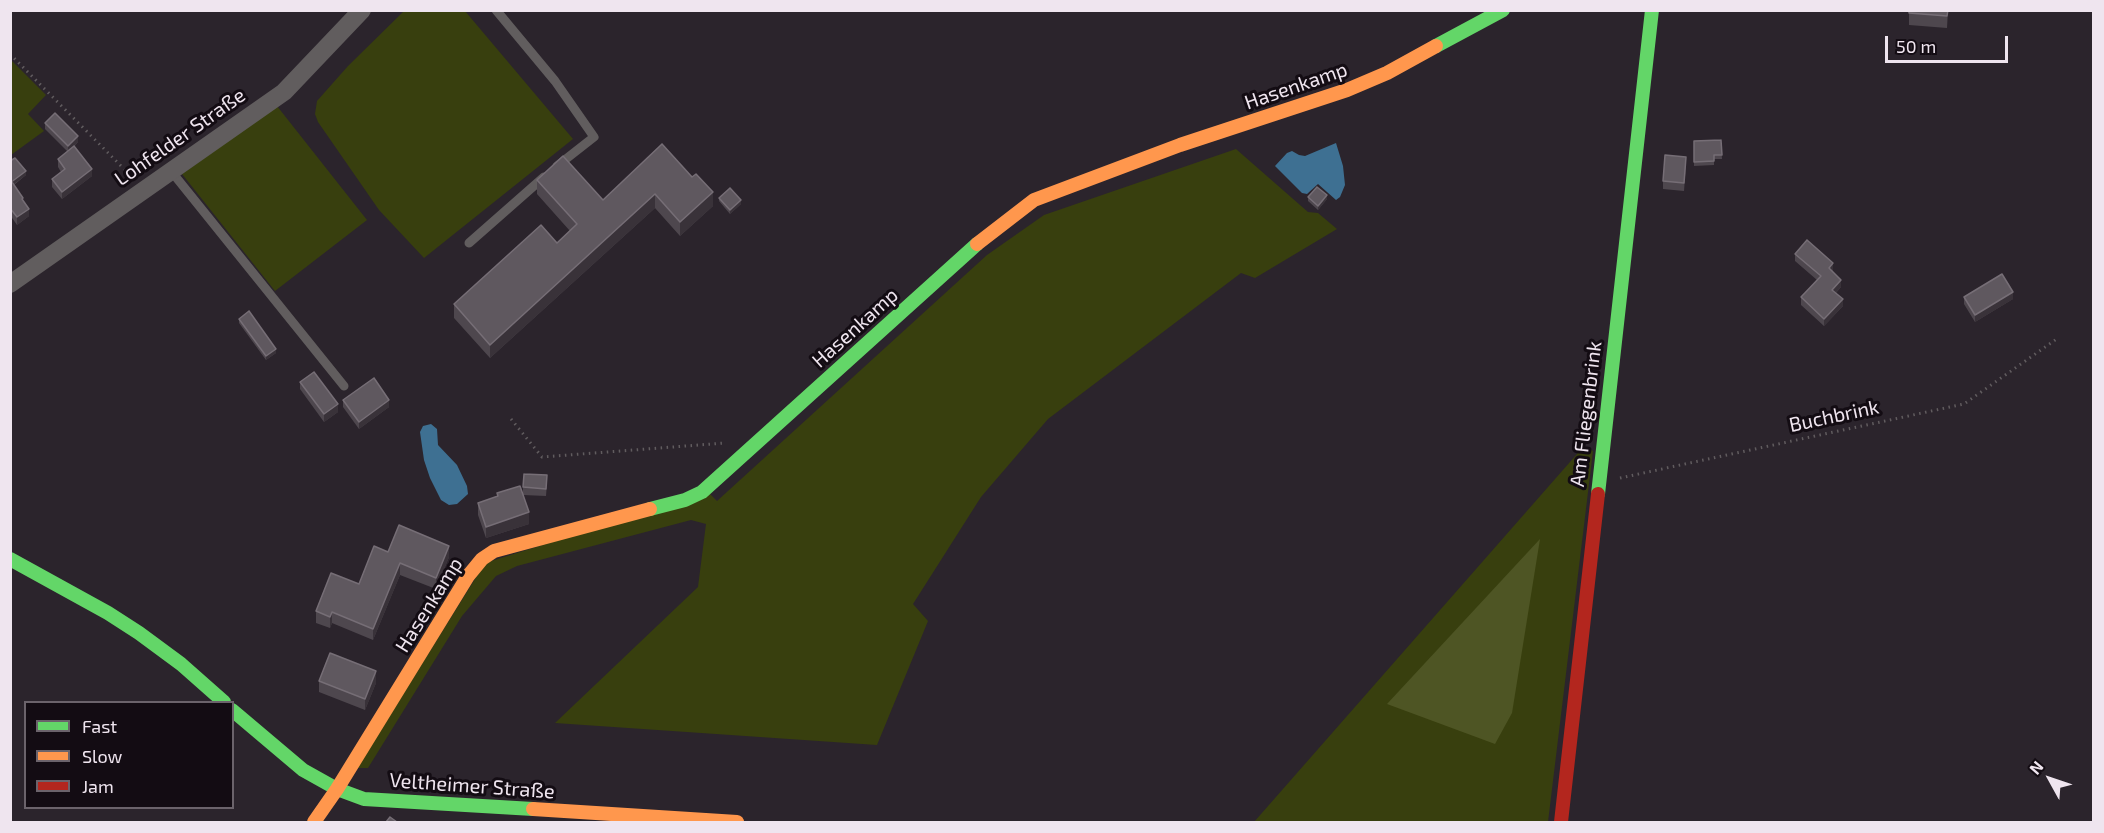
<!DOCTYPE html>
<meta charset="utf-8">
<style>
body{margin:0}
#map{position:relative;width:2104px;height:833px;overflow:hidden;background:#2b242c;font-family:"Exo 2",sans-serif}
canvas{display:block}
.frame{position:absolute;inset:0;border:12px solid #efe5ef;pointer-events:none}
.legend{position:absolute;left:24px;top:701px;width:210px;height:108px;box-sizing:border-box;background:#130c13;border:2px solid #6b636b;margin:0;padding:8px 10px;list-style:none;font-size:18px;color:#efe5ef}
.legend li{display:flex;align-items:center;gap:12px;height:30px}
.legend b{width:30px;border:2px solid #6b636b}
.north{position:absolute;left:2020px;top:749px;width:60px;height:60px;-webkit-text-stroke:4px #130c13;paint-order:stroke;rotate:310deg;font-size:16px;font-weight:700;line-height:24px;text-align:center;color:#efe5ef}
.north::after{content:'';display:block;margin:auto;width:21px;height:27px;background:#efe5ef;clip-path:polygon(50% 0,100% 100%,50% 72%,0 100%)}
.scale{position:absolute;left:1885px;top:36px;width:123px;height:27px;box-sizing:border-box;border:3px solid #efe5ef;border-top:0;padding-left:8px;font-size:18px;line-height:21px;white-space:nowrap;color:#efe5ef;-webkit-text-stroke:4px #130c13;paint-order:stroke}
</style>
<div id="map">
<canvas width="2104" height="833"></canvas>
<div class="frame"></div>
<ul class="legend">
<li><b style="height:8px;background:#63d668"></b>Fast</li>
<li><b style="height:8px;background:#ff974d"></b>Slow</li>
<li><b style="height:8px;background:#b3261e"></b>Jam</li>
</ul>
<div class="north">N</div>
<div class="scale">50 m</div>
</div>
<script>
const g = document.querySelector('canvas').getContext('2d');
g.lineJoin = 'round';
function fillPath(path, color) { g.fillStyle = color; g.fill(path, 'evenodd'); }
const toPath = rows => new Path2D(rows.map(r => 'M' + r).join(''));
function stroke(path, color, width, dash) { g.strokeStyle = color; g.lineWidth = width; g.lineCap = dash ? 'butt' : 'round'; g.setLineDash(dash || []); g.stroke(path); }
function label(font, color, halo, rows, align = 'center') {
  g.font = font + ' "Exo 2",sans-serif'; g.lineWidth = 6; g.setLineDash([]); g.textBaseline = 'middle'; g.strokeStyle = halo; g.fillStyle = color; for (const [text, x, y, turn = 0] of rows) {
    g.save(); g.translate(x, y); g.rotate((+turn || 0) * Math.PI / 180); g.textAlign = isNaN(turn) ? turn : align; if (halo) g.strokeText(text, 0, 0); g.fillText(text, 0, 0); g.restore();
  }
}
fillPath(toPath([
 [404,11,465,11,573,139,424,258,379,210,318,122,315,114,317,101,348,66],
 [11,60,46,95,28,114,44,131,11,155],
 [277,106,367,220,275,291,182,174],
 [1236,149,1308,212,1318,213,1337,229,1255,278,1241,273,1048,419,981,497,913,604,928,621,877,745,555,723,698,587,706,524,691,520,517,566,496,576,462,616,368,768,357,768,485,563,709,493,717,501,987,255,1044,215],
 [1584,446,1593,451,1548,822,1254,822]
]), '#383f0e');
fillPath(toPath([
 [1540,539,1512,713,1495,744,1387,704]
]), '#4e5524');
fillPath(toPath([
 [1336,143,1343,166,1345,185,1340,197,1336,200,1318,184,1307,194,1302,193,1275,166,1287,153,1292,151,1299,155,1305,156],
 [431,424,437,429,438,445,457,465,467,486,468,494,457,504,449,505,441,500,430,478,424,460,420,432,423,426]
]), '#3e7092');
stroke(toPath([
 [10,54,133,178],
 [511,419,542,457,725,443],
 [1620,478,1964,404,2058,338]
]), '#615c5f', 3, [1.5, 4.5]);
stroke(toPath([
 [496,10,555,81,594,137,557,166],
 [171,171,344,386],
 [469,243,544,177]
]), '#615d5e', 9);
stroke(toPath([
 [10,284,284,92,362,10]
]), '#615d5e', 18);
stroke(toPath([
 [1436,46,1503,10],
 [1598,494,1652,10],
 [650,509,685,500,702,492,977,244],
 [10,559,108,613,139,633,181,664,224,702],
 [232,710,303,770,337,789,364,799,533,809]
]), '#63d668', 14);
stroke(toPath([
 [977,244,1034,200,1180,145,1347,90,1387,73,1436,46],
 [533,809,737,822],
 [314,822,337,789,468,576,482,559,494,551,650,509]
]), '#ff974d', 14);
stroke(toPath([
 [1561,822,1598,494]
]), '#b3261e', 14);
fillPath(toPath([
 [1909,10,1948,10,1947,28,1909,25],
 [45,123,78,142,73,148,92,176,62,199,52,187,52,179,61,172,58,167,58,159,68,152,45,129],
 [1721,140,1722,159,1714,159,1714,165,1694,166,1694,141],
 [662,144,713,206,680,236,655,208,490,358,454,318,454,304,557,243,570,231,537,194,537,180,603,200],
 [10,161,26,175,14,185,23,200,29,216,17,225,10,215],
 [1686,164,1684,191,1663,189,1663,181],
 [1308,197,1327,199,1318,210,1308,201],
 [719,198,741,204,730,214,719,201],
 [1795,254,1833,270,1832,272,1841,287,1836,293,1843,306,1824,326,1801,305,1801,297,1817,280,1795,261],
 [1964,297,2013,299,1975,322,1964,304],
 [239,319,276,353,266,360,239,323],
 [300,382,338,412,324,422,300,389],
 [343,400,389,407,359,429,343,407],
 [547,483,546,496,523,495,523,487],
 [497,493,529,524,486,538,478,515,478,503,497,497],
 [388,552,449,557,436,589,400,575,373,640,332,623,330,628,316,623,316,611,359,584],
 [319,681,376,683,365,710,319,692]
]), '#4e474e');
fillPath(toPath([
 [78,136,78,142,68,152,68,146],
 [92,169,92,176,62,199,62,192],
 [26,171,26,175,10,187,10,183],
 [713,192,713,206,680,236,680,222],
 [655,194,655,208,490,358,490,345],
 [1327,195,1327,199,1318,210,1318,206],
 [741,200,741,204,730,214,730,210],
 [29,209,29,216,17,225,17,217],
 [1833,263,1833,270,1829,276,1829,268],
 [1841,280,1841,287,1832,297,1832,290],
 [2013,292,2013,299,1975,322,1975,315],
 [1843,299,1843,306,1824,326,1824,319],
 [276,349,276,353,266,360,266,356],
 [389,400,389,407,359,429,359,422],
 [338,404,338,412,324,422,324,414],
 [529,512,529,524,486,538,486,527],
 [449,546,449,557,436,589,436,578],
 [400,563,400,575,373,640,373,629],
 [332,612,332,623,330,628,330,617],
 [376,671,376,683,365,710,365,699]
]), '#393239');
const building = toPath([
 [1909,10,1948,10,1947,16,1909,13,1909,10],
 [55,113,78,136,68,146,45,123,55,113],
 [1721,140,1722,155,1714,155,1714,161,1694,162,1694,141,1721,140],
 [662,144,692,177,696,174,713,192,680,222,655,194,490,345,454,304,541,225,557,243,577,224,537,180,563,156,603,200,662,144],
 [74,146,92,169,62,192,52,179,65,169,58,159,74,146],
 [1665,155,1686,157,1684,183,1663,181,1665,155],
 [15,158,26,171,10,183,10,161,15,158],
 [12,182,23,198,22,199,29,209,17,217,10,208,10,183,12,182],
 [1317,187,1327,195,1318,206,1308,197,1317,187],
 [730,188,741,200,730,210,719,198,730,188],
 [1807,240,1833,263,1829,268,1841,280,1832,290,1843,299,1824,319,1801,297,1821,276,1795,254,1807,240],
 [2002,274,2013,292,1975,315,1964,297,2002,274],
 [249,311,276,349,266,356,239,319,249,311],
 [314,372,338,404,324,414,300,382,314,372],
 [374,378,389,400,359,422,343,400,374,378],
 [524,474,547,475,546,489,523,487,524,474],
 [520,486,529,512,486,527,478,503,498,496,497,493,520,486],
 [399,525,449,546,436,578,400,563,373,629,332,612,330,617,316,611,331,573,359,584,374,546,388,552,399,525],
 [330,653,376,671,365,699,319,681,330,653],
 [390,817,397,822,386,822,390,817]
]);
fillPath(building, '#5f585f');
stroke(building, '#766e76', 1.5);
label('20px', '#efe5ef', '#130c13', [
 ["Hasenkamp",1296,86,-19],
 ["Lohfelder Straße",180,137,-35],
 ["Hasenkamp",855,328,-42],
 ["Am Fliegenbrink",1586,414,-83],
 ["Buchbrink",1834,416,-12],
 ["Hasenkamp",429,605,-58],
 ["Veltheimer Straße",472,786,4]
]);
</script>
